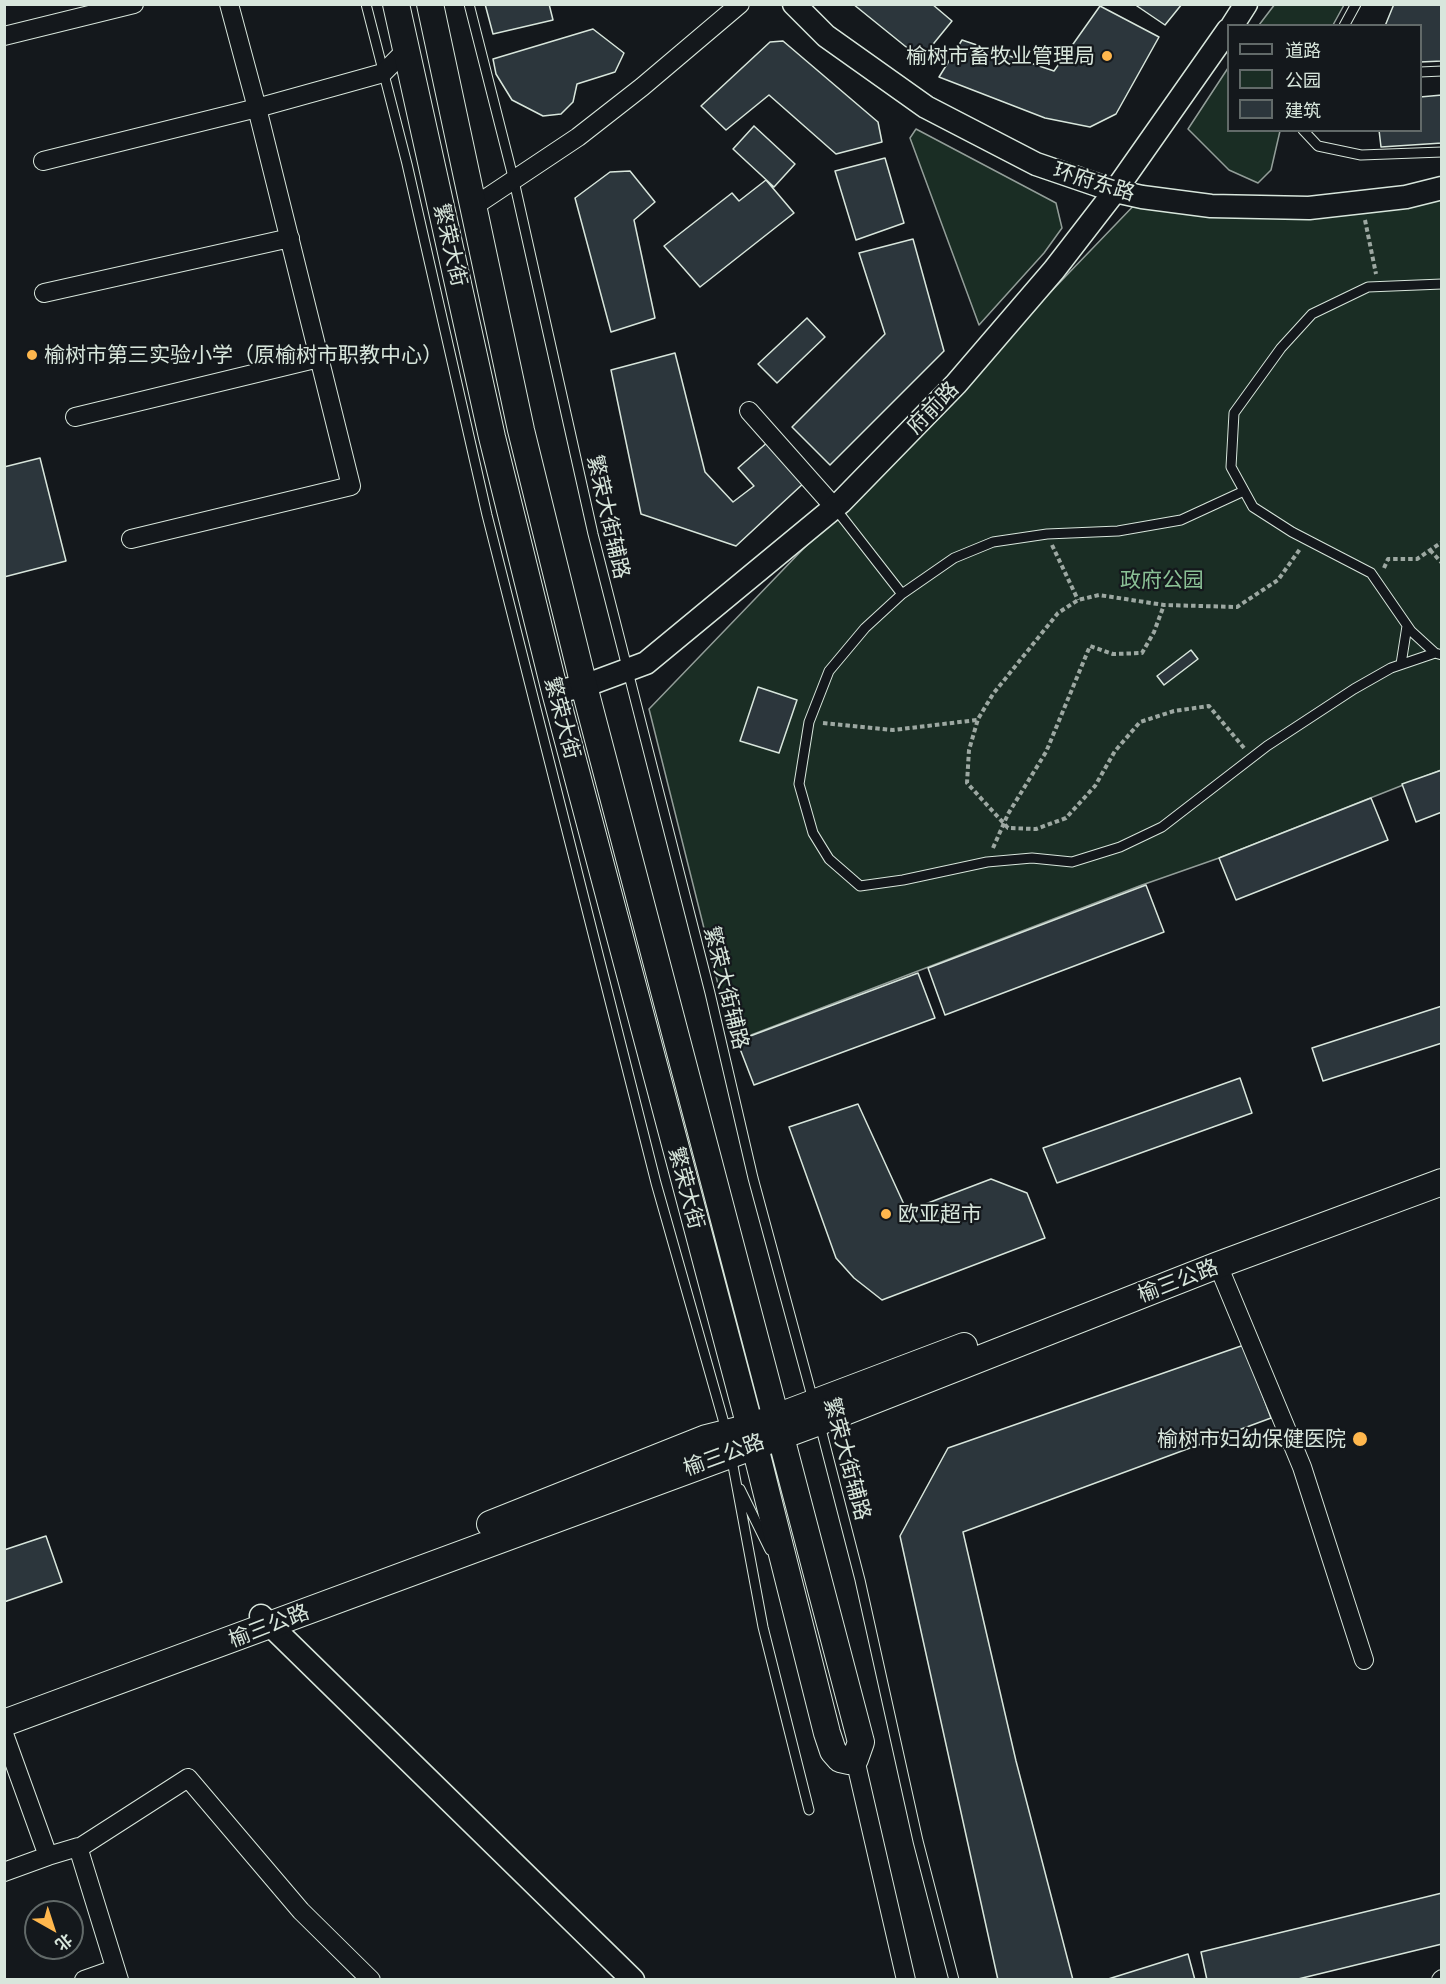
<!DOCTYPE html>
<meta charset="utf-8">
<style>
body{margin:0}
#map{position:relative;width:1446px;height:1984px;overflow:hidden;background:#14181c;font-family:"Asap Condensed","Noto Sans SC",sans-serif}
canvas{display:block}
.frame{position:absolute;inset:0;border:6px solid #d8e6dc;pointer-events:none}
.legend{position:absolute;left:1227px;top:24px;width:195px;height:108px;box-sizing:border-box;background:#14181c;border:2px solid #626a69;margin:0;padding:8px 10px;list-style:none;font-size:18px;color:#d8e6dc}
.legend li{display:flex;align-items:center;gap:12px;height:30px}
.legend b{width:30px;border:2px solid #626a69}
.north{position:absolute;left:24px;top:1900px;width:60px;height:60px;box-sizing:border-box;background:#14181c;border:2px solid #626a69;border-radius:50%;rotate:141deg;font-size:16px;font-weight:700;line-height:24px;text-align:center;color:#d8e6dc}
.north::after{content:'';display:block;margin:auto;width:21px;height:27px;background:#ffb74d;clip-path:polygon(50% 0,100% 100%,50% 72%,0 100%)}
</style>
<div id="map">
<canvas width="1446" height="1984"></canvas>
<div class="frame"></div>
<ul class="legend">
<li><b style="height:8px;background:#14181c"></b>道路</li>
<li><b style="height:16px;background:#1a2d24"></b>公园</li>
<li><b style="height:16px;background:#2c363c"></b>建筑</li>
</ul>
<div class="north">北</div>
</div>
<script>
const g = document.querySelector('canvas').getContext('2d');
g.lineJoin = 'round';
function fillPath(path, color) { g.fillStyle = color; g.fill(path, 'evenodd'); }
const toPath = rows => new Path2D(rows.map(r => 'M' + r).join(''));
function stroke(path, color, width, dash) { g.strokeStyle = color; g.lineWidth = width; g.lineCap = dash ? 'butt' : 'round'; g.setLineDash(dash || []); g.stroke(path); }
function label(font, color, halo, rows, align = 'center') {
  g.font = font + ' "Asap Condensed","Noto Sans SC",sans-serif'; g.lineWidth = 4.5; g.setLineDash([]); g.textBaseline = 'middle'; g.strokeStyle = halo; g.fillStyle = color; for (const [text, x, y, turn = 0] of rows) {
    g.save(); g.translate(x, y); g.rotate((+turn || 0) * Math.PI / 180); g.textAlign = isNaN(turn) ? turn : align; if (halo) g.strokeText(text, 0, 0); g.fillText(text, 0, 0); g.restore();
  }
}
const green = toPath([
 [1275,4,1344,4,1344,5,1333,25,1259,25,1275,4],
 [1228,68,1228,130,1280,131,1271,170,1258,183,1229,170,1188,129,1228,68],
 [916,129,1056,203,1062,228,1044,253,979,325,910,138,916,129],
 [1441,185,1441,770,1219,858,1142,885,738,1040,738,1043,721,996,649,709,1142,197,1211,206,1441,185]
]);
fillPath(green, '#1a2d24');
stroke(green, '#939e99', 1.5);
const building = toPath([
 [485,4,549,4,553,20,493,34,485,4],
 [853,4,932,4,952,21,921,59,853,4],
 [1134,4,1182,4,1165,25,1134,4],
 [1394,4,1442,4,1442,61,1420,62,1420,26,1385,26,1394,4],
 [1100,6,1159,37,1116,114,1090,127,1045,118,939,77,962,40,1054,71,1100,6],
 [593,29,624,53,615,72,577,84,573,102,561,114,543,116,512,100,496,74,493,59,593,29],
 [783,41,878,122,882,142,836,154,769,95,726,130,701,106,770,42,783,41],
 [1442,95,1442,143,1381,147,1379,130,1420,130,1420,97,1442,95],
 [754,126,795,164,774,187,733,149,754,126],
 [885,158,904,223,856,240,835,171,885,158],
 [630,171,655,202,634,220,655,318,611,332,575,198,610,172,630,171],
 [766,180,794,213,700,287,664,246,732,193,739,201,766,180],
 [913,239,944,351,830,465,792,427,885,334,859,253,913,239],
 [807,318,825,337,777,383,758,364,807,318],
 [675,353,705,472,733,502,754,486,738,468,769,441,806,481,736,546,641,514,611,370,675,353],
 [40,458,66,561,4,577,4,467,40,458],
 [1191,650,1198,659,1164,685,1157,676,1191,650],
 [758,687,797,700,779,753,740,741,758,687],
 [1442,770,1442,812,1416,822,1402,784,1442,770],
 [1371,798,1388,840,1236,900,1219,858,1371,798],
 [1146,885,1164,932,945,1015,928,968,1146,885],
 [918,973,935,1018,754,1085,737,1041,918,973],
 [1442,1006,1442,1043,1323,1081,1312,1048,1442,1006],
 [1240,1078,1252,1113,1057,1183,1043,1148,1240,1078],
 [858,1104,907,1211,991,1179,1027,1193,1045,1238,882,1300,854,1278,836,1258,789,1127,858,1104],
 [1244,1345,1271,1418,963,1532,1016,1761,1073,1980,998,1980,900,1536,948,1448,1244,1345],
 [46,1536,62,1582,4,1602,4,1550,46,1536],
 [1442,1893,1442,1944,1294,1980,1207,1980,1201,1952,1442,1893],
 [1188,1954,1195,1980,1105,1980,1188,1954]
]);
fillPath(building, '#2c363c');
stroke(building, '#d8e6dc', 1.5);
const service = toPath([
 [366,4,407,164,487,515,656,1183,726,1430],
 [469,4,514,181,593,534,710,993,753,1178,813,1400],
 [1344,26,1356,4],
 [1420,72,1442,71],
 [1303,130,1318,146,1361,155,1442,152],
 [1442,284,1368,287,1312,314,1281,348,1234,413,1231,467,1253,507,1292,532,1371,573,1411,631,1435,653,1442,655],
 [1244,491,1181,520,1118,531,1047,534,993,542,954,558,902,594,865,628,829,671,809,722,799,784,813,833,829,859,860,886,903,880,987,862,1032,858,1072,862,1120,847,1162,827,1267,746,1354,689,1391,668,1435,653],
 [835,508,902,594],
 [1401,664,1407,626],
 [820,1425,860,1580,918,1841,954,1980],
 [731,1455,763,1627,809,1810],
 [740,1489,770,1550]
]);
const minor = toPath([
 [4,36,134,4],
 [43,161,257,108,229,4],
 [473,207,578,137,642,87,740,4],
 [44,293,290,238],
 [749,411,835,508],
 [75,417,319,358],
 [131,539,351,486,257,108,383,73,406,50],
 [1218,1265,1302,1467,1364,1660],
 [4,1734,48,1856,78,1847,119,1980],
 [855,1759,906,1980],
 [79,1848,188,1778,301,1911,371,1980],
 [4,1872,48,1856],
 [84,1980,115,1969],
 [1441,1980,1442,1979]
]);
const tertiary = toPath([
 [794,4,826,36,926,107,1036,164,1115,191,1142,197,1211,206,1309,208,1406,197,1442,188],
 [1232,26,1246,4],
 [555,692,584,686,646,663,841,502,956,384,1054,270,1115,191,1228,30],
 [261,1616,633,1980]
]);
const secondary = toPath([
 [396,4,492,437,555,692,750,1427,827,1733,833,1751,840,1759,849,1761,855,1759,861,1742,584,686,521,430,430,4],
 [490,1524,706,1438,750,1427,964,1346],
 [4,1723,819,1422,1218,1265,1442,1182]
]);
stroke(service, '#d8e6dc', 11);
stroke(minor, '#d8e6dc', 20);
stroke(tertiary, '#d8e6dc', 25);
stroke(secondary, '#d8e6dc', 28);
stroke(toPath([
 [1365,220,1376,274],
 [1052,545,1078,600],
 [1430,550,1442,563],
 [1384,568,1388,559,1417,559,1442,542],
 [823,723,893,730,977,720],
 [1244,748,1209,706,1174,711,1140,722,1115,751,1095,786,1066,818,1036,829,1008,828,967,783,969,750,978,719,993,694,1058,613,1078,600,1099,595,1164,605,1237,607,1278,580,1300,549],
 [993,848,1008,814,1046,752,1090,646,1113,654,1142,653,1154,632,1164,605]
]), '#9da8a2', 4, [4.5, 3]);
stroke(service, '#14181c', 9);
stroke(minor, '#14181c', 18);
stroke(tertiary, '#14181c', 22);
stroke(secondary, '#14181c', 26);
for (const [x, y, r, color] of [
 [1107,56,6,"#ffb74d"],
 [32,355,6,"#ffb74d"],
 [886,1214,6,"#ffb74d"],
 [1360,1439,8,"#ffb74d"]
]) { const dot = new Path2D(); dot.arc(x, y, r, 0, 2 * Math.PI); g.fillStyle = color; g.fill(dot); stroke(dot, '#14181c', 2); }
label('21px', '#d8e6dc', '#14181c', [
 ["榆树市畜牧业管理局",1095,56],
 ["榆树市第三实验小学（原榆树市职教中心）",44,355,"left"],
 ["欧亚超市",898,1214,"left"],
 ["榆树市妇幼保健医院",1346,1439]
], 'right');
label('21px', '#d8e6dc', '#14181c', [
 ["环府东路",1094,182,17],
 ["繁荣大街",450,245,77],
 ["府前路",933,408,-46],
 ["繁荣大街辅路",608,517,77],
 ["繁荣大街",562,718,75],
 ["繁荣大街辅路",726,988,76],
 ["繁荣大街",686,1188,75],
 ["榆三公路",1178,1281,-21],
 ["榆三公路",724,1455,-20],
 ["繁荣大街辅路",847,1459,75],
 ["榆三公路",269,1626,-21]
]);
label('21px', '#8ac095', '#14181c', [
 ["政府公园",1162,580]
]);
</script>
